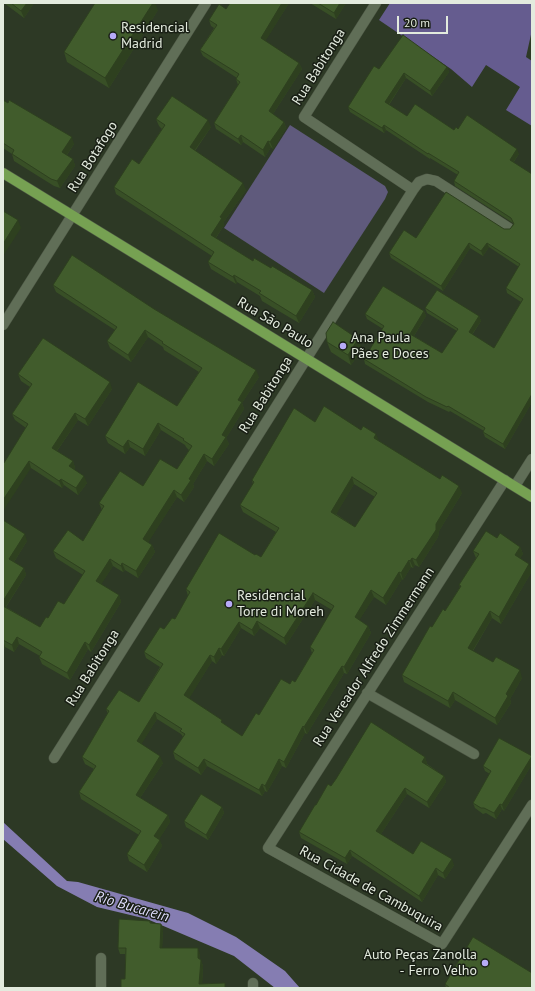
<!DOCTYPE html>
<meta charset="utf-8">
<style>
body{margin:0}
#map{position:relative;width:535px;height:991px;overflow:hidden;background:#2d3925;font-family:"PT Sans",sans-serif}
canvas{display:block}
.frame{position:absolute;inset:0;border:4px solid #e3ebde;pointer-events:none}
.scale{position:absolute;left:397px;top:16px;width:51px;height:18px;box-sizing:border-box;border:2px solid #e3ebde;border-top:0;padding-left:5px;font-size:12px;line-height:14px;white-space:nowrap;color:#e3ebde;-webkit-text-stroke:3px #191f15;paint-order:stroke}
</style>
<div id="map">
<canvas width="535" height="991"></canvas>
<div class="frame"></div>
<div class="scale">20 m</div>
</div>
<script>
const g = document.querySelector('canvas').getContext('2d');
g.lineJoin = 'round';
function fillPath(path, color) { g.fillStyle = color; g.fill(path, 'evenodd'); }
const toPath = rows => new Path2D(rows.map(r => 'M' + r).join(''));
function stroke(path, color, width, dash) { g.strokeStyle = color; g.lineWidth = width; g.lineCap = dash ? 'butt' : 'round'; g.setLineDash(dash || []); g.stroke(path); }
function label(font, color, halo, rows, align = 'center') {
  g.font = font + ' "PT Sans",sans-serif'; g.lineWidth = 3; g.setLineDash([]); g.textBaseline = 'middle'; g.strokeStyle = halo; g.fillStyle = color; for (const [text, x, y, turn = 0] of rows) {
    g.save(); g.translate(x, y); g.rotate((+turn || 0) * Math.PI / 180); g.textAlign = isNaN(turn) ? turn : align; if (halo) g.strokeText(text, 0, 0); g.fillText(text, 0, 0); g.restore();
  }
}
fillPath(toPath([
 [290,125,385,186,388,192,385,199,324,293,224,228]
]), '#5f5a7c');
fillPath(toPath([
 [390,3,532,3,532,30,526,57,532,61,532,126,506,110,520,87,486,65,472,87,451,69,379,20]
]), '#655c8f');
fillPath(toPath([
 [3,822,67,881,78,882,188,913,236,937,285,971,300,988,275,988,234,956,147,919,97,907,57,886,3,839]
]), '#857db2');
const minor = toPath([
 [413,190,419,182,427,179,436,181,509,228],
 [505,480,268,848,442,944,532,805],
 [515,486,532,459],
 [367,693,474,754],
 [54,758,413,190,304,117,376,3],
 [101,958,101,988],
 [253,983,253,988]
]);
const tertiary = toPath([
 [3,325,206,3]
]);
const primary = toPath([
 [3,173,532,497]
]);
stroke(minor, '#4b5543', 11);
stroke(tertiary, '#4b5543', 11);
stroke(primary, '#4b5543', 11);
stroke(minor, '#606e57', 10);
stroke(tertiary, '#606e57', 10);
stroke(primary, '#76a152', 10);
fillPath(toPath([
 [4,3,34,3,24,18],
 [289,3,265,41,299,63,302,69,273,114,284,122,286,128,273,149,271,147,265,157,243,142,241,145,216,129,214,123,238,85,236,79,237,78,203,56,200,50,214,28,211,26,209,20,226,9],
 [310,3,346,3,336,19],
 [158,10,109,88,67,62,64,52],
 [447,67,449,72,432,96,406,78,389,105,407,116,454,130,458,129,519,154,513,163,532,402,505,449,485,437,483,432,484,431,450,411,449,412,428,402,365,364,364,359,383,329,367,319,365,314,424,311,426,316,414,336,442,353,457,331,427,313,425,308,479,316,481,321,472,335,494,348,521,302,507,293,506,288,519,267,489,247,483,256,470,248,443,291,391,258,389,253,416,238,504,229,510,229,513,224,513,223,455,186,454,181,458,175,430,158,430,159,386,130,384,133,350,112,348,107,379,69],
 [3,100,74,144,67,155,73,159,75,166,60,188,54,186,14,161,12,154,3,148],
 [156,119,211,127,195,151,246,190,223,223,224,225,216,238,253,261,271,268,312,290,315,297,299,323,262,301,260,296,237,282,236,284,211,269,208,262,212,256,116,194,114,187,139,164,162,129,159,126],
 [53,285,259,377,242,403,244,409,226,438,229,444,214,466,207,461,193,484,194,487,184,502,177,497,148,542,152,545,155,552,138,578,125,570,123,572,113,566,101,584,119,595,121,602,91,652,88,649,70,680,42,664,39,657,40,656,19,644,14,652,5,647,3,652,3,520,27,541,14,562,24,568,26,575,6,607,40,627,48,618,64,604,83,575,56,558,53,551,83,541,102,510,99,503,143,486,177,469,189,450,186,447,185,445,161,430,145,456,130,447,125,454,108,443,105,436,177,406,199,372,164,350,163,347,148,337,131,362,110,348,107,341,115,330,56,292],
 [327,342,362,349,351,365,331,352],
 [18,374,112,389,88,426,78,420,57,451,73,461,75,468,74,469,87,483,78,495,64,485,62,488,31,468,4,463,26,428,15,420,12,414,30,387,21,381],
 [315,422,379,441,462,493,439,531,438,537,419,567,415,565,413,568,411,567,403,580,402,579,386,605,374,597,359,620,368,626,371,633,347,674,344,673,307,734,305,733,286,768,282,766,267,792,265,791,262,796,207,766,201,775,175,759,173,752,183,737,181,734,157,719,141,744,163,763,140,798,168,815,170,822,159,839,162,846,147,872,129,861,127,854,139,835,81,799,79,792,94,769,85,764,82,757,108,714,106,709,139,702,160,667,146,658,144,652,175,619,188,596,186,589,255,555,261,557,276,532,243,512,240,505,253,484,252,480],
 [354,484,375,497,355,527,336,514],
 [315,600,332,610,310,647,312,653,295,682,290,684,259,715,242,736,224,724,189,698,212,661,216,664,222,655,224,656,241,628,254,636,260,628,286,645],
 [497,538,520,547,523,554,520,558,532,571,501,624,492,618,473,651,522,678,510,699,511,703,497,725,455,700,450,708,404,682,402,675,432,627,445,611,460,587,459,585,476,558,473,551],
 [425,757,427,764,444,776,446,782,429,808,407,794,381,834,413,854,454,865,445,879,438,875,422,902,352,856,347,864,301,838,299,832,316,805,331,786],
 [532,758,532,764,504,811,502,809,496,819,486,813,483,814,475,808,473,803,490,774,485,771,483,766],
 [222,807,224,813,208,840,186,827,184,821],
 [150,921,151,923,161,924,163,929,162,948,200,954,200,959,203,966,202,984,226,988,125,979,125,954,120,954,118,948],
 [445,984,532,988,446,988]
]), '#384f26');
fillPath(toPath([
 [27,3,34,3,24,18,21,11],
 [153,3,155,3,158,10,109,88,105,78],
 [282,3,289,3,263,45,261,38],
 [340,3,346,3,336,19,334,13],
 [299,63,302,69,271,117,269,111],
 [447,67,449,72,432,96,430,91],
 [404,73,406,78,387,107,385,102],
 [208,120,211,127,192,154,190,147],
 [284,122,286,128,273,149,270,142],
 [384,125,386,130,384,133,382,128],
 [241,135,243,142,241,145,238,139],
 [72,137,74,144,64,159,62,152],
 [268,141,271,147,265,157,263,150],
 [517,149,519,154,511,165,510,160],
 [73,159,75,166,60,188,57,181],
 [243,183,246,190,223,223,224,225,213,242,211,235,220,217],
 [18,220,21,228,3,256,3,244],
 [469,243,470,248,443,291,441,286],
 [487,243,489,247,483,256,481,251],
 [234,275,237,282,236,284,233,277],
 [312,290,315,297,299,323,296,316],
 [424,311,426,316,412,339,410,334],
 [479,316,481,321,470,337,469,332],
 [145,330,148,337,131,362,128,355],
 [358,339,362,349,351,365,348,355],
 [256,370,259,377,242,403,244,409,226,438,229,444,214,466,212,459,222,435,238,400],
 [110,382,112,389,88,426,85,419],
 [532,394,532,402,505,449,503,444],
 [75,413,78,420,54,455,52,448],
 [158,423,161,430,145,456,143,449],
 [376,434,379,441,374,438],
 [128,440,130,447,125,454,123,447],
 [204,454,207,461,193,484,194,487,184,502,181,495,189,479],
 [29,461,31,468,3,511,3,500],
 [73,461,75,468,72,473,69,466],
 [84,476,87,483,78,495,76,488],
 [352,477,354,484,334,518,331,512],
 [61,479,64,485,62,488,59,481],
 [459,486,462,493,439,531,438,537,419,567,416,560,436,524],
 [174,490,177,497,146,546,143,539],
 [25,534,27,541,12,565,9,559],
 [152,545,155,552,138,578,136,571],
 [520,547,523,554,518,562,515,555],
 [412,558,415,565,413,568,410,561],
 [110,559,113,566,99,588,96,581],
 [409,560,411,567,403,580,401,573],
 [122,563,125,570,123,572,121,566],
 [529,564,532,571,501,624,499,617],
 [24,568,26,575,3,611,3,601],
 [399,572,402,579,386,605,383,598],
 [371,590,374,597,357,624,355,617],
 [313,593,315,600,286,645,284,638],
 [119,595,121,602,91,652,89,645],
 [490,611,492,618,470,655,468,648],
 [257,621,260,628,254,636,252,630],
 [239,622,241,628,224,656,221,649],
 [368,626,371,633,347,674,344,667],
 [17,637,19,644,14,652,12,645],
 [3,640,5,647,3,652],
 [85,642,88,649,70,680,67,673],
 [219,648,222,655,216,664,214,657],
 [210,655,212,661,187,702,184,695],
 [342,666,344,673,307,734,304,727],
 [520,670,522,678,510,699,511,703,497,725,495,718,506,694],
 [453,692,455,700,450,708,448,701],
 [155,712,157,719,139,748,137,741],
 [303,726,305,733,286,768,284,762],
 [160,756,163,763,138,801,136,795],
 [532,756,532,764,504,811,502,805],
 [425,757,427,764,424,768,422,762],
 [204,759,207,766,201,775,198,768],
 [279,759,282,766,267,792,265,786],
 [444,776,446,782,429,808,427,802],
 [262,784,265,791,262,796,259,790],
 [405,788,407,794,379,837,376,831],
 [500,804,502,809,496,819,494,813],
 [222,807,224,813,208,840,206,835],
 [168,815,170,822,157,843,154,836],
 [160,840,162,846,147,872,144,865],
 [350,850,352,856,347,864,345,858],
 [452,859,454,865,445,879,443,873],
 [436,868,438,875,422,902,419,896],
 [161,924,163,929,162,954,160,948],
 [198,948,200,954,200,964,198,958],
 [201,960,203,966,202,988,199,984]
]), '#2e401f');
const building = toPath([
 [11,3,27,3,21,11,11,3],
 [95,3,153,3,105,78,64,52,95,3],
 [230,3,282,3,261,38,299,63,269,111,284,122,270,142,268,141,263,150,241,135,238,139,214,123,240,82,236,79,239,74,200,50,217,25,209,20,219,4,226,9,230,3],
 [318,3,340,3,334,13,318,3],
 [403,35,447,67,430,91,404,73,385,102,407,116,415,104,454,130,456,127,458,129,467,115,517,149,510,160,532,174,532,394,503,444,483,432,485,428,448,406,447,407,426,397,364,359,384,326,365,314,383,286,424,311,410,334,442,353,458,329,425,308,437,290,479,316,469,332,494,348,523,299,506,288,520,264,487,243,481,251,469,243,441,286,389,253,404,230,416,238,446,192,504,229,510,229,514,224,511,218,454,181,459,172,428,153,428,154,384,125,382,128,348,107,374,66,379,69,403,35],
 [172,96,208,120,190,147,243,183,220,217,222,218,211,235,253,261,254,258,271,268,272,266,312,290,296,316,259,293,261,291,234,275,233,277,208,262,214,252,114,187,132,159,139,164,165,125,156,119,172,96],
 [3,100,8,103,9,100,72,137,62,152,73,159,57,181,51,179,12,154,14,150,3,143,3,100],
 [3,211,18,220,3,244,3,211],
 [72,255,154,309,256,370,238,400,242,402,222,435,226,437,212,459,204,454,189,479,191,480,181,495,174,490,143,539,152,545,136,571,122,563,121,566,110,559,96,581,119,595,89,645,85,642,67,673,39,657,42,652,17,637,12,645,3,640,3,606,40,627,46,617,48,618,58,601,64,604,85,571,53,551,68,530,83,541,104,506,99,503,120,471,143,486,160,459,177,469,192,446,183,440,184,439,158,423,143,449,128,440,123,447,105,436,138,382,177,406,202,368,162,343,163,342,145,330,128,355,107,341,117,327,53,285,72,255],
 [333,322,358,339,348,355,327,342,326,333,333,322],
 [43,338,110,382,85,419,75,413,52,448,73,461,69,466,84,476,76,488,61,479,59,481,29,461,3,500,3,463,4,463,28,424,12,414,32,384,18,374,43,338],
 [324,406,361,430,363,426,376,434,374,438,440,479,442,475,459,486,436,524,436,530,416,560,412,558,410,561,409,560,401,573,399,572,383,598,371,590,355,617,368,626,344,667,342,666,304,727,303,726,284,762,279,759,265,786,262,784,259,790,204,759,198,768,173,752,185,734,180,731,182,729,155,712,137,741,160,756,136,795,168,815,154,836,160,840,144,865,127,854,141,831,79,792,96,766,82,757,109,711,106,709,119,690,139,702,163,664,144,652,160,627,164,629,172,618,175,619,190,592,186,589,219,533,255,555,256,554,261,557,279,528,240,505,254,482,252,480,294,408,315,422,324,406],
 [352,477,377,493,355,527,331,512,352,477],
 [313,593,334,606,310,647,314,650,295,682,292,680,290,684,281,679,259,715,256,713,242,736,221,722,222,720,184,695,210,655,214,657,219,648,221,649,239,622,252,630,257,621,284,638,313,593],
 [3,520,25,534,9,559,24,568,3,601,3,520],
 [486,531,497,538,500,533,520,547,515,555,529,564,499,617,490,611,468,648,493,662,496,657,520,670,506,694,508,696,495,718,453,692,448,701,402,675,430,626,432,627,443,609,445,611,461,586,459,585,479,554,473,551,486,531],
 [371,722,425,757,422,762,444,776,427,802,405,788,376,831,413,854,421,841,452,859,443,873,436,868,419,896,350,850,345,858,299,832,315,805,316,805,328,784,331,786,336,779,371,722],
 [499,738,532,756,502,805,500,804,494,813,484,808,481,808,473,803,491,771,483,766,499,738],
 [201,794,222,807,206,835,184,821,201,794],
 [119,919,150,921,150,923,161,924,160,948,198,948,198,958,201,960,199,984,225,983,225,988,121,988,121,979,125,979,126,948,118,948,119,919],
 [473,937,532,973,532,988,450,988,445,984,473,937]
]);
fillPath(building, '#415c2c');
stroke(building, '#2e401f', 1);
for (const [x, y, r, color] of [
 [113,36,4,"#b7abf8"],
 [343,346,4,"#b7abf8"],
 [229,604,4,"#b7abf8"],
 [485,963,4,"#b7abf8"]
]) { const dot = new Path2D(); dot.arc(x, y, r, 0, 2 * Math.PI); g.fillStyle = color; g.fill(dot); stroke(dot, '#191f15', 1.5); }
label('14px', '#e3ebde', '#191f15', [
 ["Residencial",121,28],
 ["Madrid",121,44],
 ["Ana Paula",351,338],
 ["Pães e Doces",351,354],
 ["Residencial",237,596],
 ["Torre di Moreh",237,612],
 ["Auto Peças Zanolla",477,955,"right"],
 ["- Ferro Velho",477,971,"right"]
], 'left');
label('14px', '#e3ebde', '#191f15', [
 ["Rua Babitonga",319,67,-58],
 ["Rua Botafogo",93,157,-58],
 ["Rua São Paulo",275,323,31],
 ["Rua Babitonga",266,395,-58],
 ["Rua Vereador Alfredo Zimmermann",374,657,-57],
 ["Rua Babitonga",93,668,-58],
 ["Rua Cidade de Cambuquira",371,889,29]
]);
label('italic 15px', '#dfdcfc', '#191f15', [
 ["Rio Bucarein",132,907,16]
]);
</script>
